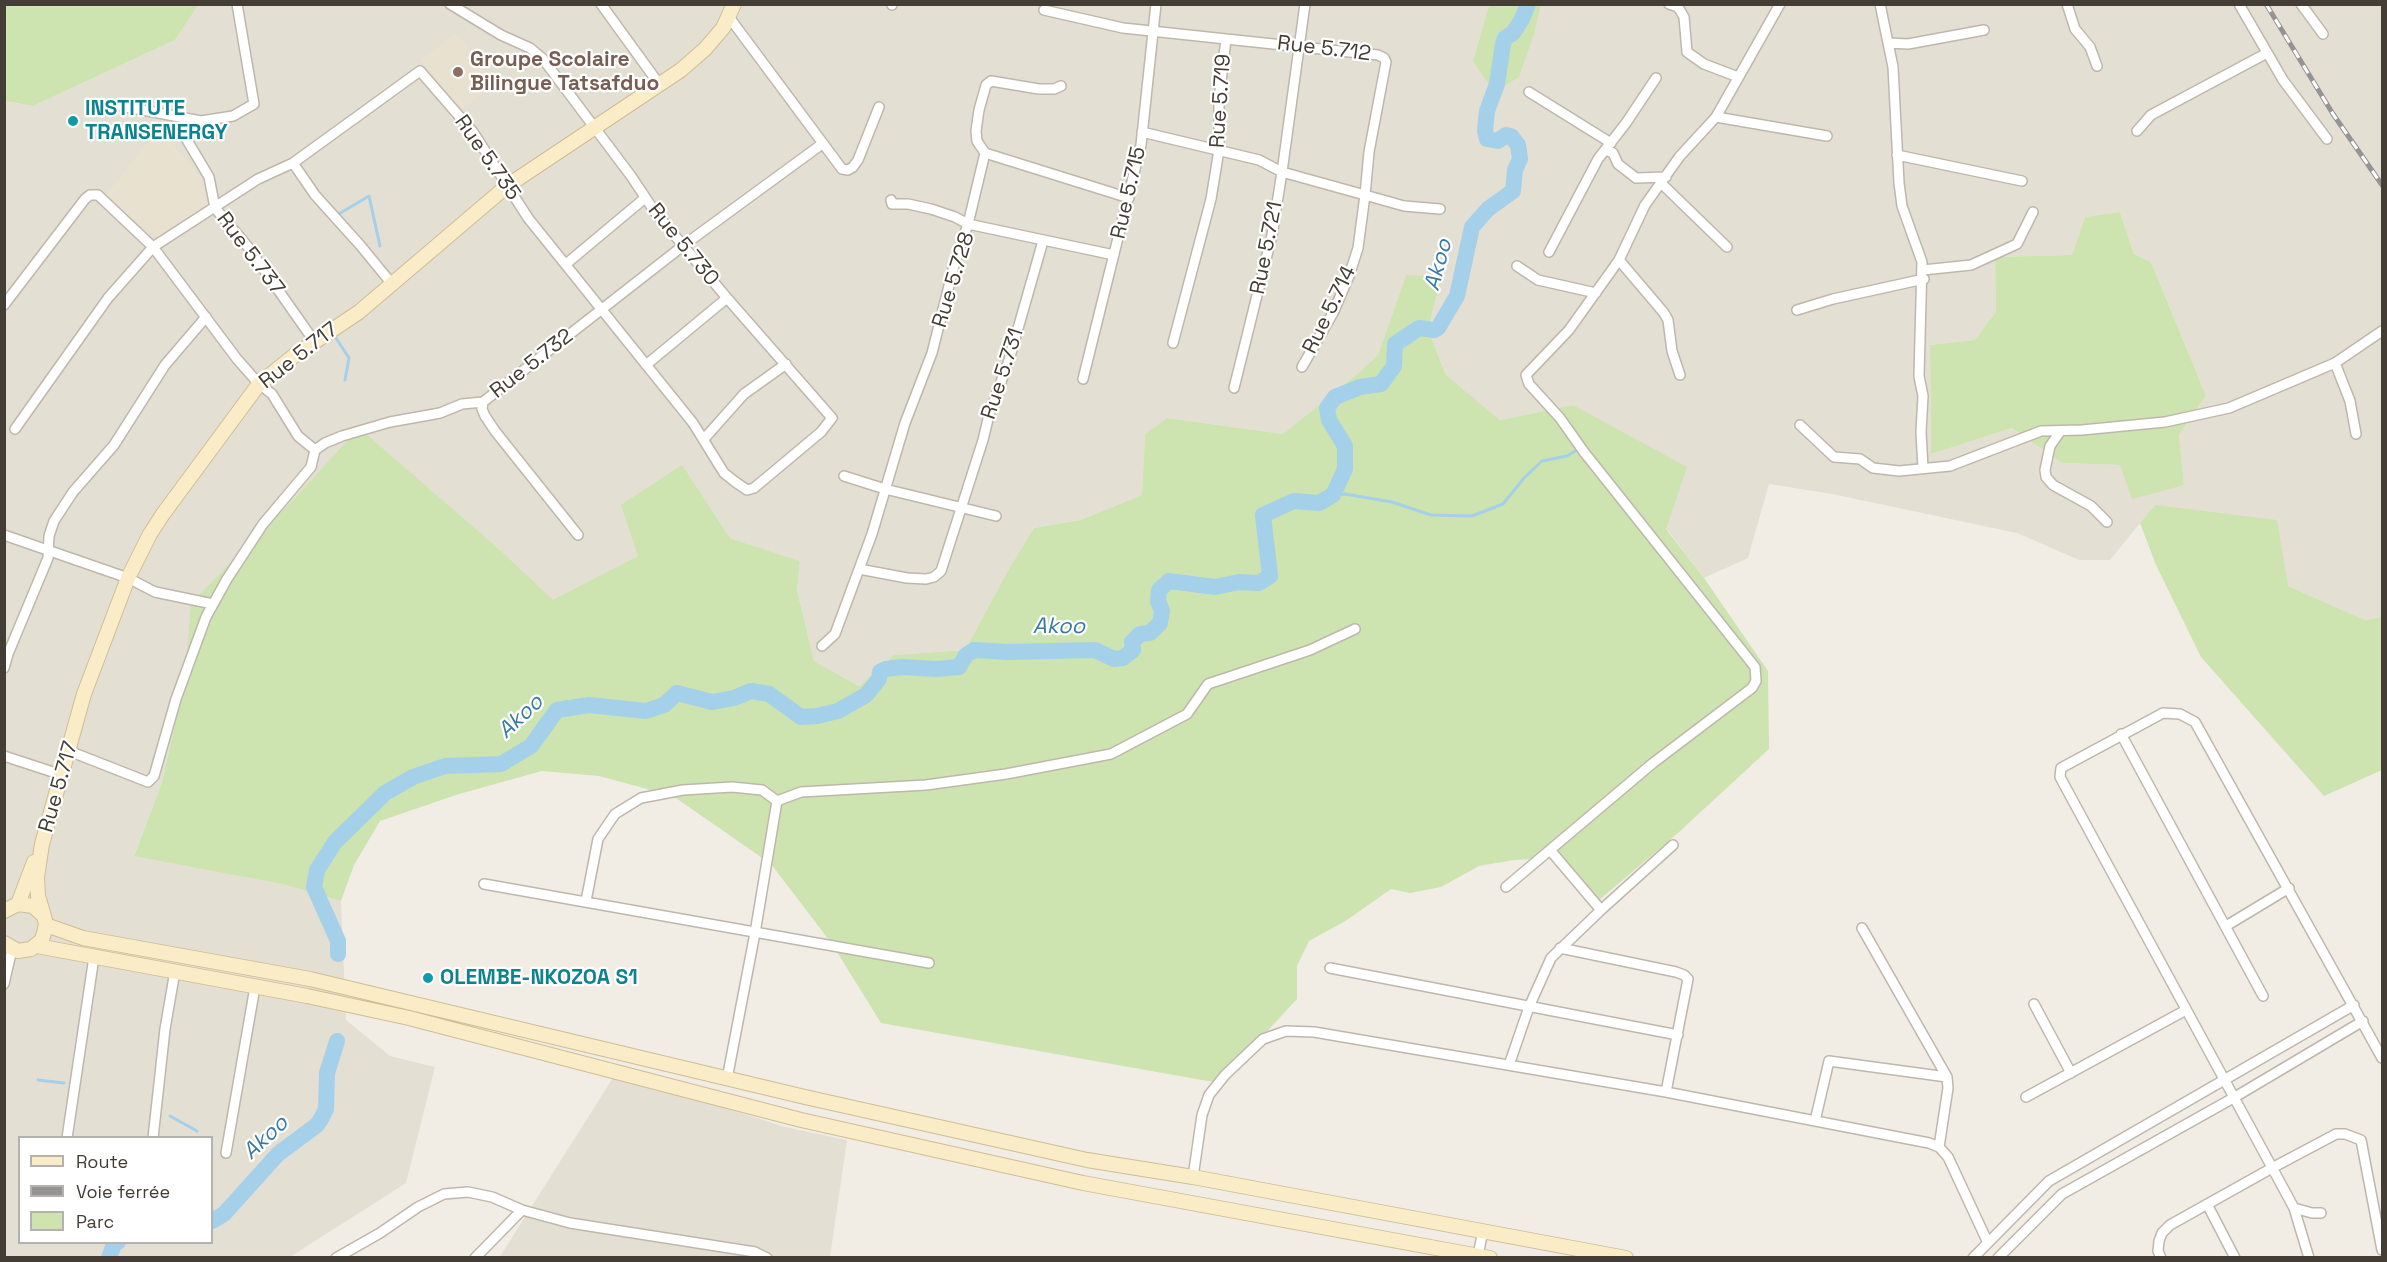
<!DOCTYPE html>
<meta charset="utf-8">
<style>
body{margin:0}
#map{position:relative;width:2387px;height:1262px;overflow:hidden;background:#f1ede5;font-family:"Space Grotesk",sans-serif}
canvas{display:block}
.frame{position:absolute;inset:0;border:6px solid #433d35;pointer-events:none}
.legend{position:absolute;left:18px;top:1136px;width:195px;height:108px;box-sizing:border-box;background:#fff;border:2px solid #b4b1ae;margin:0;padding:8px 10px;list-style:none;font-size:18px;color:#433d35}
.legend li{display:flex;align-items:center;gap:12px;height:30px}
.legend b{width:30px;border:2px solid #b4b1ae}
</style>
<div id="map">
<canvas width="2387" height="1262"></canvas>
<div class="frame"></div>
<ul class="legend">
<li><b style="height:8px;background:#faecc6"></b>Route</li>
<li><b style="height:8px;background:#949494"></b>Voie ferrée</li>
<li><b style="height:16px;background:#cde3b0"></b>Parc</li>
</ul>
</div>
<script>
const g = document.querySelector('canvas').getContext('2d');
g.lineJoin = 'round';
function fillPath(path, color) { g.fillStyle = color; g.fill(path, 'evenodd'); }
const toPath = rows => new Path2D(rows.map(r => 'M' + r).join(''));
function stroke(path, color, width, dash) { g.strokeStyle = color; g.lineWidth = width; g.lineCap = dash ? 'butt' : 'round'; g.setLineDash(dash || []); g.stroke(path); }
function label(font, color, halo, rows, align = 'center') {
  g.font = font + ' "Space Grotesk",sans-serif'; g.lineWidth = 4.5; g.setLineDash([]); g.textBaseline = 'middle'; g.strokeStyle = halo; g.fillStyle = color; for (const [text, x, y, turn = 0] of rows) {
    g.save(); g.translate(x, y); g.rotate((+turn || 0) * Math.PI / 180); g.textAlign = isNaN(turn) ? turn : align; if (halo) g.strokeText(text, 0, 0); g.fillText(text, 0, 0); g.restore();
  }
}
fillPath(toPath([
 [198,4,1489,5,1473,61,1535,31,1541,5,2382,5,2382,617,2365,620,2288,586,2155,505,2110,560,2079,560,2017,533,1832,494,1769,484,1748,558,1704,578,1573,405,1500,420,1446,375,1430,334,1432,313,1439,287,1406,275,1378,355,1362,370,1283,434,1167,418,1145,434,1142,495,1080,520,1034,528,1010,567,965,650,894,655,859,686,814,661,797,590,800,561,730,538,682,466,638,556,553,601,498,548,359,429,289,504,185,680,162,782,134,855,282,884,341,901,346,1020,390,1056,435,1067,406,1183,290,1257,5,1257,4,101,33,106,175,40],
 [2120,212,2134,254,2151,262,2206,396,2179,435,2184,485,2120,465,2062,463,2012,428,1931,454,1930,345,1976,340,1996,312,1995,257,2072,255,2085,217],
 [20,1138,212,1138,212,1242,20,1242],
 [616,1073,785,1127,847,1140,830,1257,499,1258]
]), '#e4dfd3');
fillPath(toPath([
 [456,33,495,83,460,111,421,60],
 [159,128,219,197,166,243,103,199]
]), '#e9e1d0');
fillPath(toPath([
 [4,5,5,4,198,5,175,40,33,106,5,101],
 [1489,5,1541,5,1535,31,1519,77,1494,92,1473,61],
 [2120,212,2134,254,2151,262,2206,396,2179,435,2184,485,2132,499,2120,465,2062,463,2012,428,1931,454,1930,345,1975,340,1996,312,1995,257,2072,255,2085,217],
 [1406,275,1424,276,1439,287,1432,313,1430,334,1446,375,1500,420,1573,405,1687,467,1666,529,1704,578,1768,671,1769,749,1679,832,1591,907,1551,858,1514,860,1479,866,1441,887,1410,893,1391,889,1347,920,1309,941,1297,966,1297,999,1219,1083,881,1023,832,944,771,864,673,796,599,776,542,771,459,794,380,821,354,865,341,901,282,884,134,856,162,782,185,680,191,603,289,504,359,428,498,548,553,600,638,556,621,505,682,465,730,538,800,561,797,590,814,661,859,686,894,655,965,650,1010,567,1034,528,1080,520,1142,495,1145,434,1167,418,1283,434,1362,370,1378,355],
 [2155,505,2277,520,2288,586,2365,620,2382,617,2382,770,2324,796,2201,657,2156,565,2140,523]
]), '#cde3b0');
stroke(toPath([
 [337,215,369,196,380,246],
 [334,335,349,358,345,380],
 [1333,495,1345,494,1392,502,1431,515,1472,516,1503,504,1524,478,1542,461,1567,456,1577,450],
 [38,1080,64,1083],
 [170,1116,197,1131]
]), '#a5d0ea', 3);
stroke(toPath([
 [338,954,338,941,314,887,317,870,335,842,385,793,413,777,445,766,501,764,531,746,557,710,589,705,646,711,664,705,677,693,712,702,734,698,751,691,769,694,801,717,817,716,838,711,866,695,879,679,880,672,886,669,902,667,936,669,959,667,966,655,974,650,1007,652,1095,650,1114,659,1123,658,1133,650,1132,642,1140,634,1150,633,1160,623,1162,611,1158,601,1159,590,1169,581,1215,587,1239,582,1259,583,1270,576,1263,515,1294,501,1319,503,1333,495,1345,469,1345,446,1329,420,1327,408,1335,397,1360,387,1381,384,1394,366,1395,344,1419,328,1434,330,1438,328,1457,296,1472,227,1488,209,1513,191,1515,170,1520,159,1518,145,1511,136,1506,135,1498,141,1487,139,1485,131,1487,111,1497,84,1503,44,1505,38,1513,33,1522,19,1528,4],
 [212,1221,224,1214,278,1154,317,1125,321,1119,326,1109,327,1073,337,1041],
 [109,1258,114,1244,118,1242]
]), '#a5d0ea', 16);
const street = toPath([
 [601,4,659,84],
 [892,4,892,5],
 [1669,4,1678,7,1684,17,1687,52,1704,64,1738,77],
 [1880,4,1893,67,1899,183,1902,206,1922,262,1919,376,1923,396,1921,432,1923,468],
 [2067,4,2075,29,2090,47,2097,66],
 [2239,4,2283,80,2327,139],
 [2301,4,2323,34],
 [1044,10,1123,28,1226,39,1219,99,1219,150,1211,199,1173,343],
 [729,17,842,169,848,170,853,167,858,160,879,107],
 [1226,39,1378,55,1384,58,1386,62,1369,152,1365,195,1404,206,1440,209],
 [1888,43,1908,44,1984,30],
 [1529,92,1611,143],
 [121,106,201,121,233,116,254,104,237,4],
 [1716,117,1827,136],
 [181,130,209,177,215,208,248,247,314,341],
 [2137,131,2151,115,2267,53],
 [1142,132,1259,160,1282,172,1272,235,1234,388],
 [1606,150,1613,153,1618,164,1636,178,1666,177],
 [985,153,1129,198],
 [1897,155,2022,181],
 [1662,184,1727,247],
 [891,200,892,204,908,204,931,209,955,217,968,224,985,153,977,141,976,131,979,110,986,85,991,81,1039,89,1054,89,1061,86],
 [1549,252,1598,159,1626,123,1656,78],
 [1619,260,1664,313,1668,320,1672,351,1680,375],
 [566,264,645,198],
 [1517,266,1538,280,1596,293],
 [1923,270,1971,265,2017,244,2033,212],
 [392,284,360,245,315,195,293,163,420,71,473,132,528,218,693,423,724,473,734,481,747,490,754,488,821,432,832,418,727,298,655,212,631,176,543,59,530,48,501,35,450,4],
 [4,305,85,199,90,195,98,195,153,247,237,359,259,384,272,394,298,436,315,450],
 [1797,310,1833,299,1924,279],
 [2335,363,2350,401,2356,434],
 [646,365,727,298],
 [1302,367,1333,313,1349,276,1358,248,1365,195,1282,172,1305,4],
 [1083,379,1141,145,1156,4],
 [1800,425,1834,457,1860,459,1873,468,1899,471,1950,466,2041,431,2082,430,2165,422,2229,408,2335,363,2382,331],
 [15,429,108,298,153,247,258,179,293,163],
 [2060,432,2050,446,2045,470,2046,477,2053,485,2091,506,2107,522],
 [704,439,744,394,786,364],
 [844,476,885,489,996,516],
 [4,535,128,578,155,592,213,604],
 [578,535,495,431,485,416,482,409,483,402,684,245,822,144],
 [859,569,907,578,926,579,934,577,941,571,983,440,989,415,1009,360,1043,241],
 [822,646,835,634,872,534,905,423,932,353,955,262,968,224,1114,255],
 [4,668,8,654,48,558,49,536,54,521,73,492,114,445,165,365,206,317],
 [2121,734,2263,996],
 [69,751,148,782,154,776,176,699,206,617,227,579,263,524,311,467,315,450,325,443,342,436,390,422,440,413,462,404,483,402],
 [4,756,62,775],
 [777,801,801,792,926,785,1006,774,1111,754,1187,714,1208,684,1310,650,1355,629],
 [1550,850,1601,910],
 [484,884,929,963],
 [1506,887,1653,763,1752,688,1756,681,1755,667,1584,452,1560,418,1529,384,1526,375,1569,330,1619,260,1645,205,1680,156,1716,117,1780,4],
 [586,901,598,839,615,814,641,798,683,790,732,787,762,790,777,801],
 [2226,926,2289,888],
 [1862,928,1947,1077,1948,1088,1939,1147],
 [1560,948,1676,972,1684,975,1688,979,1666,1092],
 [1330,968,1678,1035],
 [4,984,12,949],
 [2034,1004,2071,1073],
 [1509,1065,1529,1007,1551,958,1601,910,1673,845],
 [727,1079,755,933,777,801],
 [2026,1097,2186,1010],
 [1815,1121,1829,1061,1947,1077],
 [67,1138,94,957],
 [153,1138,165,1029,175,971],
 [226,1153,255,987],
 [1193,1177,1202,1115,1209,1095,1225,1075,1263,1039,1286,1031,1314,1032,1666,1092,1929,1143,1939,1147,1948,1157,1988,1243],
 [2207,1204,2235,1258],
 [2294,1208,2312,1213,2321,1213],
 [1478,1255,1483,1231],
 [336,1258,380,1233,418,1207,444,1194,468,1192,492,1197,522,1210,570,1223,755,1252,767,1258],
 [475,1258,522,1210],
 [1973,1258,2049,1181,2354,1005],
 [1998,1258,2062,1194,2235,1097,2363,1021],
 [2161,1258,2158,1251,2159,1241,2162,1233,2170,1225,2272,1168,2336,1134,2345,1134,2361,1140,2382,1250],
 [2309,1258,2294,1208,2060,777,2061,768,2163,713,2180,714,2195,722,2382,1058]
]);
const secondary = toPath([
 [18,904,34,862],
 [4,911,18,904,33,906,44,916,46,925,42,940,31,949,18,951,4,943],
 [44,916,38,896,37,877,42,844,84,694,128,578,150,534,163,514,259,384,295,355,359,312,507,186,681,70,705,49,723,28,734,4],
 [46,925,83,938,310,979,805,1097,1087,1160,1193,1177,1626,1258],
 [37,946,307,996,409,1018,801,1120,1083,1183,1490,1258]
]);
stroke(street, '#bfb7ab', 12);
stroke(secondary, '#cebe97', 16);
stroke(street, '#fff', 9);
stroke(secondary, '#faecc6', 14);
const rail = toPath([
 [2266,4,2333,114,2382,185]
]);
stroke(rail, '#949494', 5);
stroke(rail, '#fff', 3, [9]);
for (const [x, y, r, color] of [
 [458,72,6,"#8d6e63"],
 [73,121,6,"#0f9aa8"],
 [428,978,6,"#0f9aa8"]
]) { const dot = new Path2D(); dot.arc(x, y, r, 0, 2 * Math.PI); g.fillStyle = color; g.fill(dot); stroke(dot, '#fff', 2); }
label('21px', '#433d35', '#fff', [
 ["Rue 5.712",1324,49,7],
 ["Rue 5.719",1221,101,-86],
 ["Rue 5.735",487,158,55],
 ["Rue 5.715",1129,193,-77],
 ["Rue 5.730",683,245,51],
 ["Rue 5.721",1267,248,-79],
 ["Rue 5.737",250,254,53],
 ["Rue 5.728",954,280,-73],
 ["Rue 5.714",1330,310,-64],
 ["Rue 5.717",299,356,-38],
 ["Rue 5.732",532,364,-38],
 ["Rue 5.731",1003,374,-72],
 ["Rue 5.717",59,787,-74]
]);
label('bold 21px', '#785e54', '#fff', [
 ["Groupe Scolaire",470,60],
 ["Bilingue Tatsafduo",470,84]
], 'left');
label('bold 21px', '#0d838f', '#fff', [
 ["INSTITUTE",85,109],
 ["TRANSENERGY",85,133],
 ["OLEMBE-NKOZOA S1",440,978]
], 'left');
label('italic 22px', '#377aa6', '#fff', [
 ["Akoo",1439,265,-75],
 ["Akoo",1059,627],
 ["Akoo",521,717,-43],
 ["Akoo",266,1138,-43]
]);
</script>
